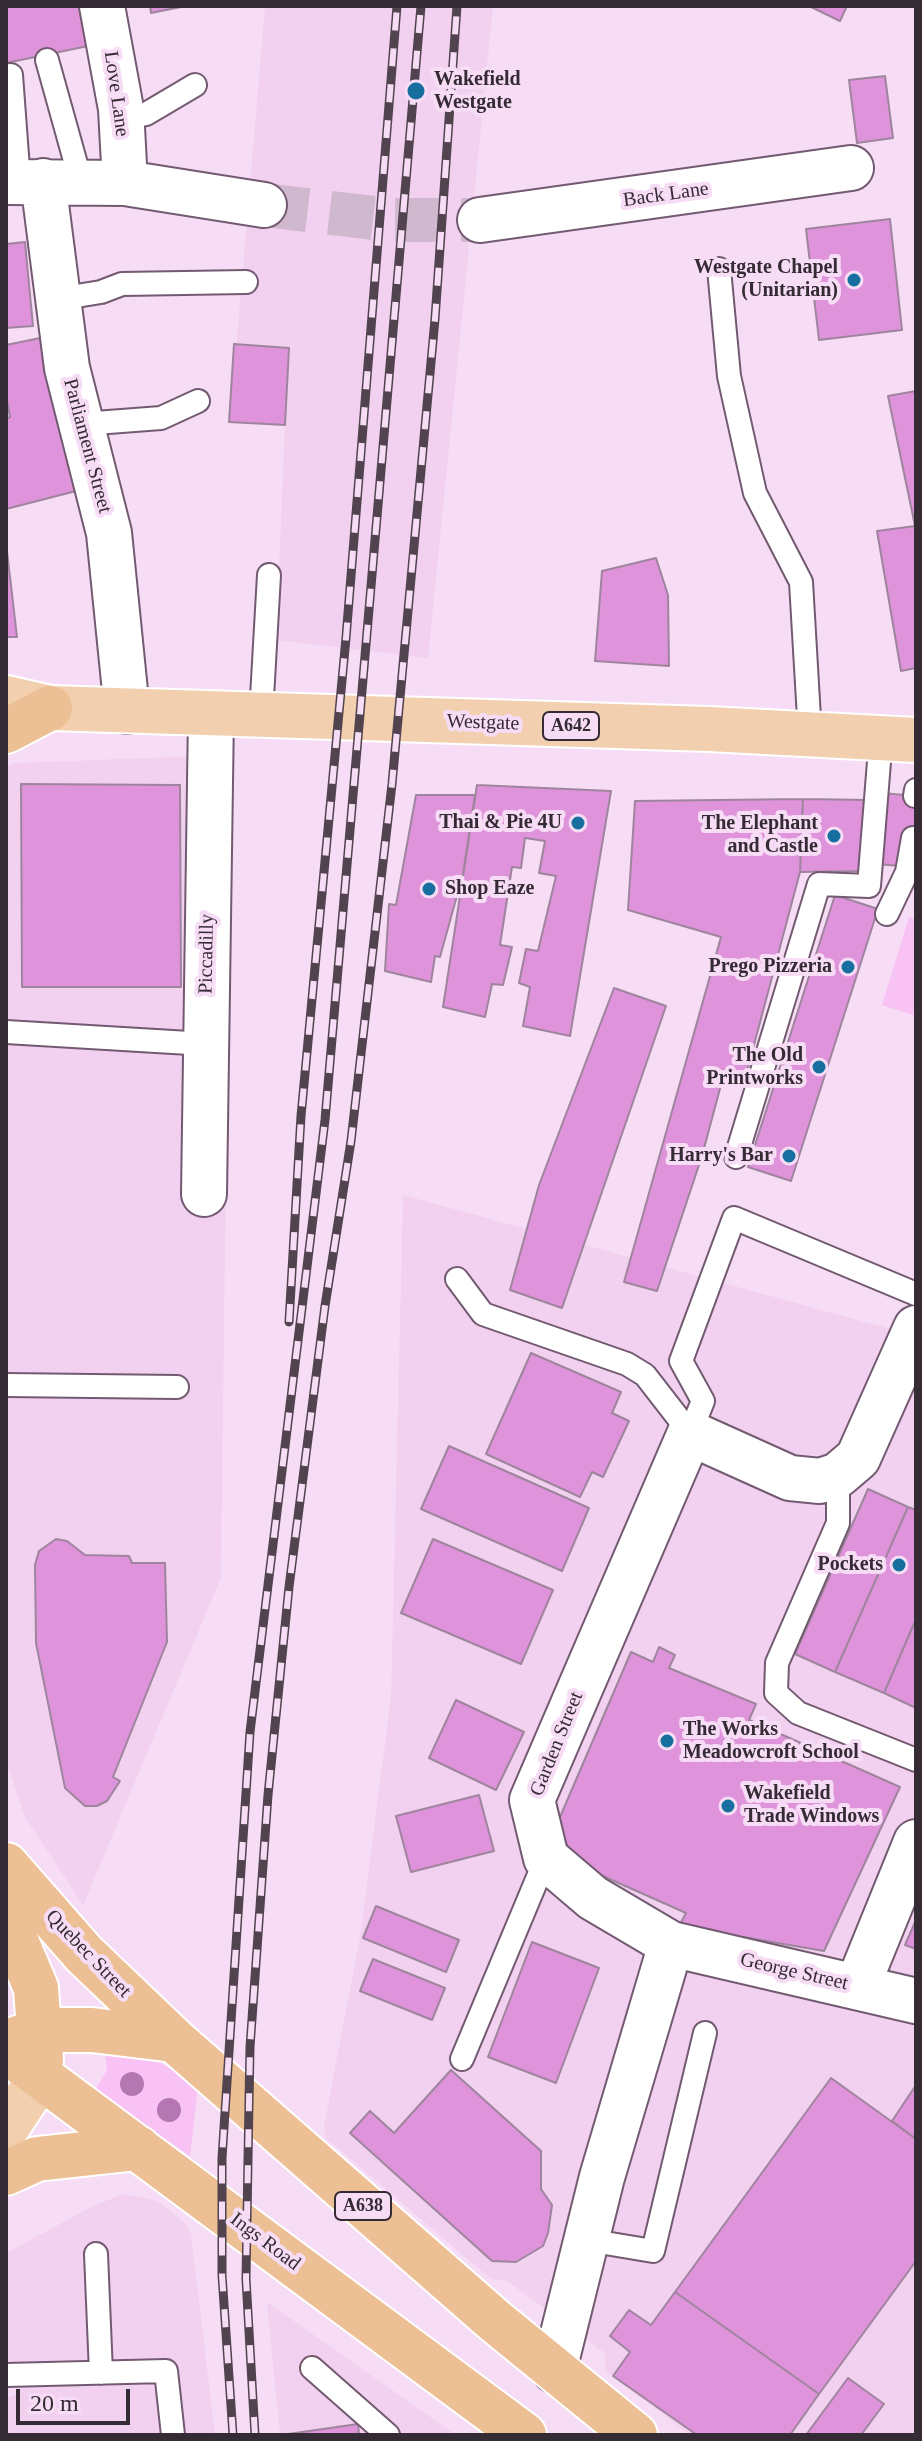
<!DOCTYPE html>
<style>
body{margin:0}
#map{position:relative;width:922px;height:2441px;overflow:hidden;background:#f7dcf5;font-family:Georgia,serif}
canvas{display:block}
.frame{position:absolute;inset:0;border:8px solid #352b34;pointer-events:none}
.scale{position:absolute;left:16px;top:2389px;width:114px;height:36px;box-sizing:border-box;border:4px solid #352b34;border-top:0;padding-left:10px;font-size:24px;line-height:28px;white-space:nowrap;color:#352b34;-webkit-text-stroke:6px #f7dcf5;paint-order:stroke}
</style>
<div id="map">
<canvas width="922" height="2441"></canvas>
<div class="frame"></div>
<div class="scale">20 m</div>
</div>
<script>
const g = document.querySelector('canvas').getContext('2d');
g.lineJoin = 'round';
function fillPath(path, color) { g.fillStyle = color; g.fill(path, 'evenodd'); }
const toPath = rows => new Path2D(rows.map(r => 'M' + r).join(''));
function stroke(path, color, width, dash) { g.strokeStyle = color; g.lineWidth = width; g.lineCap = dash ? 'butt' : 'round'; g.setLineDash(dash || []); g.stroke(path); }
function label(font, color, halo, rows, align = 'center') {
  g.font = font + ' Georgia,serif'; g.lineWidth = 8; g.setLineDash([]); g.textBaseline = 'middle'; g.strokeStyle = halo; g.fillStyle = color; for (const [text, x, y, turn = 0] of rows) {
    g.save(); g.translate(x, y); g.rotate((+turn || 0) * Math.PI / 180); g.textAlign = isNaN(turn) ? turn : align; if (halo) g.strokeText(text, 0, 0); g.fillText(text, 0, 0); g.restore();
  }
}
fillPath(toPath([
 [265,6,493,6,428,658,276,640,285,425,230,422],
 [231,755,221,1578,83,1905,25,1817,6,1760,6,767,14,763],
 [403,1195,916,1336,916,2435,690,2435,605,2370,606,2354,507,2281,491,2279,326,2138,324,2126,360,1937,391,1697],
 [124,2194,158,2201,185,2223,191,2234,215,2435,6,2435,6,2397,18,2394,6,2349,6,2253,95,2205],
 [267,2302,456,2435,280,2435]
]), '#f2d1f0');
fillPath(toPath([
 [909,917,916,920,916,1016,882,1005],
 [105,2049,159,2062,198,2086,190,2156,95,2090,107,2070]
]), '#f9c2f5');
const building = toPath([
 [6,6,85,6,93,45,6,63,6,6],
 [150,6,186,6,151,13,150,6],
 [809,6,847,6,840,21,809,6],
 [885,76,893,138,857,143,849,80,885,76],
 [890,219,902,330,819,340,806,229,890,219],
 [25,242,33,326,6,328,6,244,25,242],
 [40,338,80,490,6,509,6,419,10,417,6,396,6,345,40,338],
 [234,344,289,348,285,425,229,422,234,344],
 [916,391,916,668,901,671,877,531,915,526,888,396,916,391],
 [6,548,7,551,17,637,6,637,6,548],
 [656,558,668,595,669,666,595,661,602,571,656,558],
 [21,784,180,785,181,987,22,987,21,784],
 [477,785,611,791,570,1036,523,1026,530,987,519,983,526,949,538,951,556,876,539,873,545,841,525,838,521,868,512,867,500,945,512,947,503,985,492,984,485,1017,443,1007,477,785],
 [882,793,916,796,916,839,900,866,877,864,882,793],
 [416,795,475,795,463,874,440,957,435,956,431,982,385,971,389,904,396,905,416,795],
 [803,799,800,872,746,1075,725,1070,702,1156,657,1291,624,1282,721,937,628,910,635,801,803,799],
 [803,799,869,800,865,871,800,872,803,799],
 [835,895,878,909,791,1181,748,1167,835,895],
 [614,988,666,1006,562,1308,510,1290,539,1185,614,988],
 [531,1353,621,1392,612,1413,629,1421,603,1477,592,1472,580,1497,486,1454,531,1353],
 [449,1446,589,1508,562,1571,421,1509,449,1446],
 [868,1489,908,1507,835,1672,795,1654,868,1489],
 [908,1507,916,1510,916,1619,884,1693,835,1672,908,1507],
 [56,1539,67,1541,85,1555,129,1556,132,1563,165,1563,167,1642,113,1777,120,1781,107,1801,97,1806,85,1806,65,1788,36,1643,35,1565,39,1551,56,1539],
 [433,1539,553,1590,521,1664,401,1613,433,1539],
 [916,1619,916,1708,884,1693,916,1619],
 [659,1647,675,1655,669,1668,756,1704,749,1720,900,1787,824,1951,679,1926,686,1913,576,1864,557,1824,631,1652,653,1662,659,1647],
 [456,1700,524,1732,496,1790,429,1758,456,1700],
 [479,1795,494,1851,411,1872,396,1816,479,1795],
 [376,1906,459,1940,446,1972,363,1938,376,1906],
 [916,1920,916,1949,905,1945,916,1920],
 [532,1942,599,1968,556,2083,488,2057,532,1942],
 [373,1959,445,1988,432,2020,360,1991,373,1959],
 [451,2070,541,2151,541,2189,552,2205,548,2233,543,2246,516,2262,492,2261,350,2133,370,2111,394,2133,451,2070],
 [831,2078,916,2139,916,2261,819,2394,675,2292,831,2078],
 [916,2085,916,2139,892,2121,916,2085],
 [675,2292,819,2394,790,2435,697,2435,613,2376,630,2352,610,2336,629,2310,651,2325,675,2292],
 [848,2378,884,2404,861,2435,806,2435,848,2378],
 [358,2424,359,2435,288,2434,358,2424]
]);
fillPath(building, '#de93db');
stroke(building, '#9e859d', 2);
stroke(toPath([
 [264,205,391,220,480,220]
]), '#d0b9ce', 44, [44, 22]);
const service = toPath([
 [47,60,81,182],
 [11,75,19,182],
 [122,119,146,114,195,85],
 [719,269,729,376,755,493,801,582,810,735],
 [58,299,101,292,122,284,246,282],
 [82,424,161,418,198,401],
 [261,715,269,575],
 [915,796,916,790],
 [887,914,907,872,913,838],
 [6,1032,206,1044],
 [736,1157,819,884,869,886,881,737],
 [457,1279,483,1314,627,1364,645,1375,690,1433,703,1401,681,1361,734,1218,916,1294],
 [6,1385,177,1387],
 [838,1475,838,1523,777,1663,776,1693,798,1713,916,1760],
 [462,2059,546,1858],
 [587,2240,653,2251,705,2033],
 [96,2254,101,2373],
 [312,2368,388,2435],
 [6,2375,166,2371,173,2435]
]);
const minor = toPath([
 [102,6,121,109,125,183],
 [43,181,67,368,109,533,127,711],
 [6,182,125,183,264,205],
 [480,220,851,168],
 [204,1194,211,714],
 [671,1944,916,2001],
 [857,1987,916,1842],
 [554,2370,602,2177,671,1944,593,1898,546,1858,532,1800,690,1433,790,1478,820,1481,838,1475,858,1458,916,1328]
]);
const primary = toPath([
 [6,698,50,708,709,729,916,740],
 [6,2129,41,2076]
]);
const trunk = toPath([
 [6,731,50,708],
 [6,1865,84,1954,174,2040,495,2321,635,2435],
 [6,1917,36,1988,41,2060],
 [6,2042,42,2030,92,2030,174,2040],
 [6,2051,524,2435],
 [6,2173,37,2159,138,2148]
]);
stroke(service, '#725a70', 26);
stroke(minor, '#725a70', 48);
stroke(primary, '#fff', 48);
stroke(trunk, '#fff', 48);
stroke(service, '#fff', 22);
stroke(minor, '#fff', 44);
stroke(primary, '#f1cfaf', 44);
stroke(trunk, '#ecbf94', 44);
const rail = toPath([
 [289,1322,301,1116,346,638,397,6],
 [233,2435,222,2275,222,2158,250,1732,325,1120,421,6],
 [255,2435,246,2279,248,2159,250,2047,268,1795,289,1587,325,1306,351,1141,392,784,435,319,457,6]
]);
stroke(rail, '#51444f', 9);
stroke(rail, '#f7dcf5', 6, [18]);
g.fillStyle = '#b477b2';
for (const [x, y] of [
 [132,2084],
 [169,2110]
]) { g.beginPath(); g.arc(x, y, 12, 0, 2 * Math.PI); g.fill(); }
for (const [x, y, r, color] of [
 [416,91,10,"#176f9f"],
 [854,280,8,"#176f9f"],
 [578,823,8,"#176f9f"],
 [834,836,8,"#176f9f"],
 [429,889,8,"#176f9f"],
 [848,967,8,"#176f9f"],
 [819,1067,8,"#176f9f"],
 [789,1156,8,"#176f9f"],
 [899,1565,8,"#176f9f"],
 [667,1741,8,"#176f9f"],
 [728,1806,8,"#176f9f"]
]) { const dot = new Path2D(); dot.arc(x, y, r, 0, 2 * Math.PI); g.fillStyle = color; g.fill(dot); stroke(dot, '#f7dcf5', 3); }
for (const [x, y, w] of [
 [571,726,56],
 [363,2206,56]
]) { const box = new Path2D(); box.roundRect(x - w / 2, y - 14, w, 28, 6); g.fillStyle = '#f7dcf5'; g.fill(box); stroke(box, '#352b34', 2); }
label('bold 18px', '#352b34', null, [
 ["A642",571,726],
 ["A638",363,2206]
]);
label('bold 20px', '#352b34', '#f7dcf5', [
 ["Wakefield",434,80,"left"],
 ["Westgate",434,103,"left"],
 ["Westgate Chapel",838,268],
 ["(Unitarian)",838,291],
 ["Thai & Pie 4U",562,823],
 ["The Elephant",818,824],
 ["and Castle",818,847],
 ["Shop Eaze",445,889,"left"],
 ["Prego Pizzeria",832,967],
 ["The Old",803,1056],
 ["Printworks",803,1079],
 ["Harry's Bar",773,1156],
 ["Pockets",883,1565],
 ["The Works",683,1730,"left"],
 ["Meadowcroft School",683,1753,"left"],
 ["Wakefield",744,1794,"left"],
 ["Trade Windows",744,1817,"left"]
], 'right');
label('20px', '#352b34', '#f7dcf5', [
 ["Love Lane",116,94,82],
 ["Back Lane",666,195,-8],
 ["Parliament Street",87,446,75],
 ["Westgate",483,723,2],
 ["Piccadilly",207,954,-89],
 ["Garden Street",557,1744,-68],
 ["Quebec Street",88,1954,46],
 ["George Street",794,1972,13],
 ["Ings Road",265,2242,37]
]);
</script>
